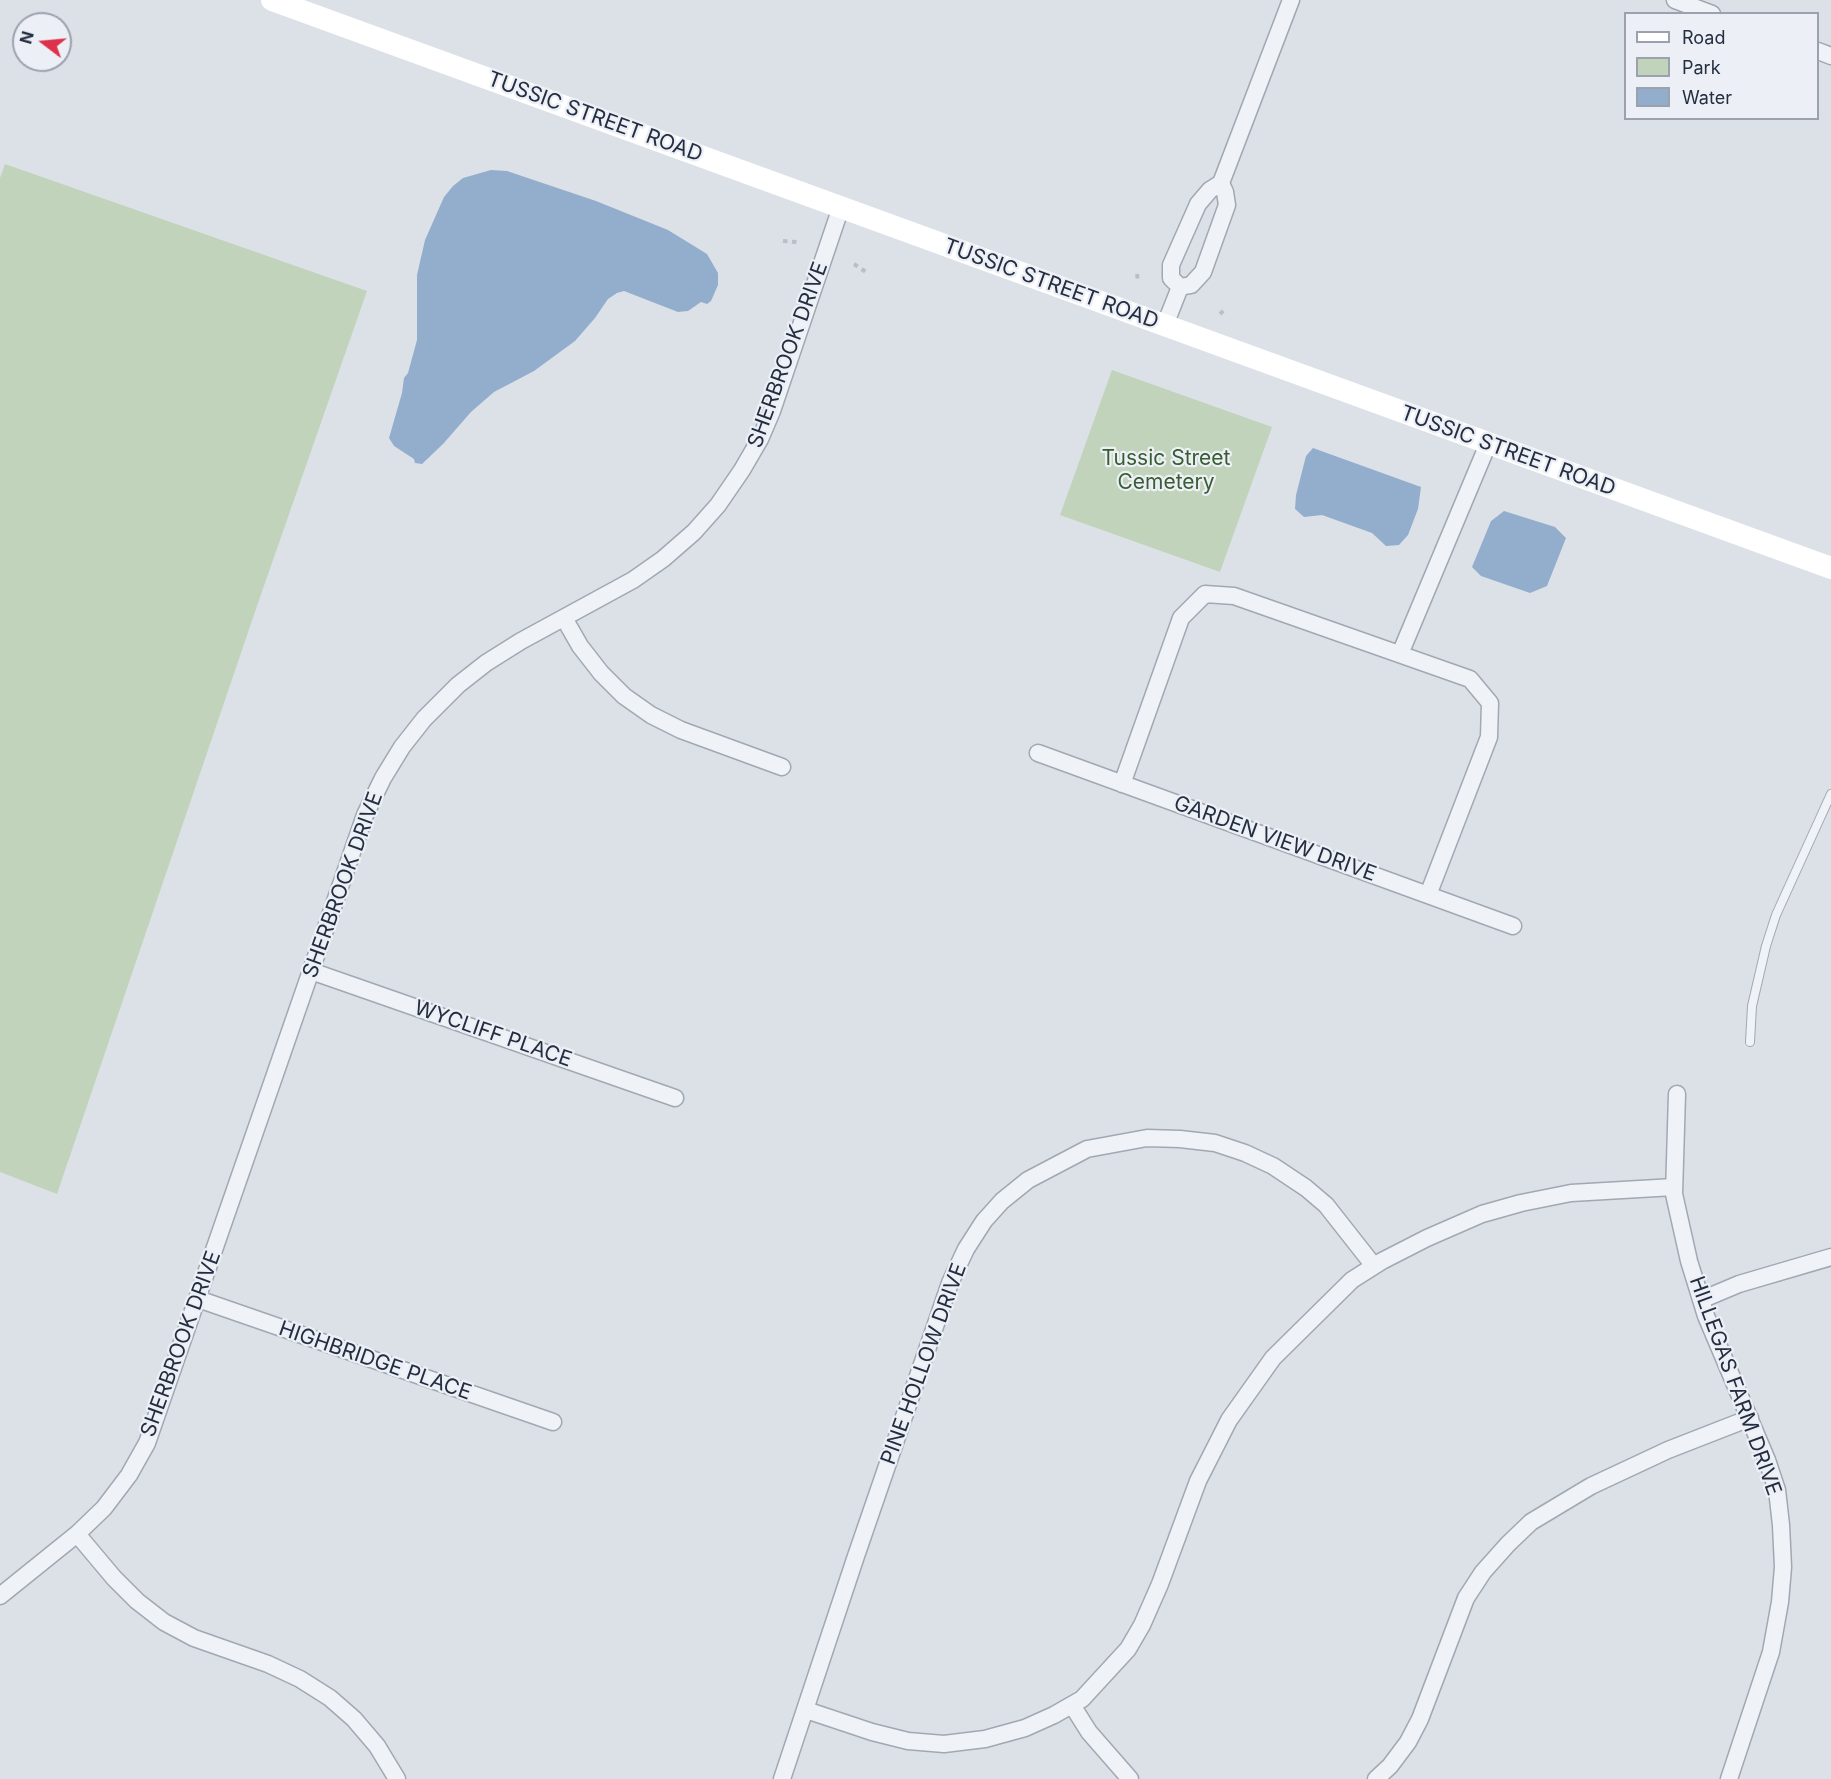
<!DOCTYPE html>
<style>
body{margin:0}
#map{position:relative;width:1831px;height:1779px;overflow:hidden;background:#dce1e8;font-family:Inter,sans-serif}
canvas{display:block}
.legend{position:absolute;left:1624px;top:12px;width:195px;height:108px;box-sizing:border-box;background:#ecf0f6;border:2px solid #9ca2ad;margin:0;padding:8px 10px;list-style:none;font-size:18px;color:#242e40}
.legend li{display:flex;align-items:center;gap:12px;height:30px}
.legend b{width:30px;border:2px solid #9ca2ad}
.north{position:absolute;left:12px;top:12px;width:60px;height:60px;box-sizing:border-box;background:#ecf0f6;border:2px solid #9ca2ad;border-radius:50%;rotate:286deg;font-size:16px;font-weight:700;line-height:24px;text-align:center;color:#242e40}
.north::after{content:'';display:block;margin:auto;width:21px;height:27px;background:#dc324b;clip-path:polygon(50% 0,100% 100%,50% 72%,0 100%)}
</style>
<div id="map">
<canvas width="1831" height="1779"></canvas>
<ul class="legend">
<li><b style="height:8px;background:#fff"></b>Road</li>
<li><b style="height:16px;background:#c2d3bc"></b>Park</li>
<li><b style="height:16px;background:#93aecd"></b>Water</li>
</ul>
<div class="north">N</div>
</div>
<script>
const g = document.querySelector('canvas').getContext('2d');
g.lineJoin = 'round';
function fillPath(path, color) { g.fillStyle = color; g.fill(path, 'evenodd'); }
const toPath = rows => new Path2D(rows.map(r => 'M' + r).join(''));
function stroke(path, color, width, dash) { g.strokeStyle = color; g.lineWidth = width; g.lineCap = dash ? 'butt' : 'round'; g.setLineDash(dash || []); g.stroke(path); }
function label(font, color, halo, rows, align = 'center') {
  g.font = font + ' Inter,sans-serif'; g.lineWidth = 4.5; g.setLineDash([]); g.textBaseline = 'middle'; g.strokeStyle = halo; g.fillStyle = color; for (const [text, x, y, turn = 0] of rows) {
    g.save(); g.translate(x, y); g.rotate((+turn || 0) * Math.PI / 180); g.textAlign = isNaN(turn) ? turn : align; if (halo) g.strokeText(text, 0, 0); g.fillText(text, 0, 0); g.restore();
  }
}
fillPath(toPath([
 [5,164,367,291,258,603,57,1194,0,1172,0,178],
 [1112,370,1272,427,1220,572,1060,515]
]), '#c2d3bc');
fillPath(toPath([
 [491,170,507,171,596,201,668,230,707,254,718,273,718,285,711,301,707,304,701,302,688,311,678,312,624,291,617,293,608,299,595,318,575,341,534,371,494,392,471,412,443,444,422,464,415,463,414,459,394,446,389,438,402,393,404,378,408,373,417,340,417,275,425,240,444,197,453,186,463,178],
 [1313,448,1421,487,1418,509,1408,535,1399,545,1386,546,1372,533,1322,515,1304,517,1295,509,1296,495,1306,456],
 [1504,511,1555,527,1566,538,1547,586,1530,593,1481,576,1472,567,1491,521]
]), '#93aecd');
const service = toPath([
 [1750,1042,1752,1006,1766,946,1776,915,1831,794]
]);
const minor = toPath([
 [1675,0,1712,14],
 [1818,51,1831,56],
 [1180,287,1171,278,1171,265,1198,204,1210,190,1221,183,1291,0],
 [1180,287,1191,285,1203,272,1227,205,1225,192,1221,183],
 [1165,325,1180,287],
 [564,618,580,646,601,673,624,696,651,715,681,730,782,767],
 [1400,654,1488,444],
 [1038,753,1513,926],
 [1122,784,1181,618,1205,594,1234,596,1470,679,1490,703,1489,737,1428,895],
 [311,971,675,1098],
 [1677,1094,1674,1194,1689,1261,1706,1316,1767,1460,1777,1490,1781,1525,1783,1567,1780,1602,1771,1652,1729,1779],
 [198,1299,553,1422],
 [1701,1300,1739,1284,1831,1257],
 [77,1534,114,1578,137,1601,164,1622,194,1638,268,1664,300,1679,330,1698,354,1719,377,1746,397,1779],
 [0,1596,77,1534,104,1508,129,1475,147,1443,365,815,383,778,402,747,424,719,458,685,486,663,521,641,633,580,663,559,694,532,718,505,742,470,760,439,772,411,841,207],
 [1072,1705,1089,1732,1130,1779],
 [806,1710,872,1732,908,1741,944,1744,985,1739,1025,1728,1054,1715,1082,1699,1128,1649,1142,1625,1160,1584,1198,1481,1229,1420,1273,1358,1352,1280,1382,1261,1427,1238,1482,1214,1521,1203,1571,1193,1674,1187],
 [782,1779,855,1559,950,1283,966,1249,984,1221,1002,1201,1028,1180,1087,1149,1147,1138,1180,1139,1215,1143,1245,1153,1273,1166,1306,1188,1326,1205,1374,1266],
 [1376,1779,1390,1766,1408,1742,1420,1719,1466,1598,1483,1572,1508,1544,1531,1522,1591,1486,1668,1450,1750,1418]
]);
stroke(service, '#a1a8b2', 10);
stroke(minor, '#a1a8b2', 19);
stroke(toPath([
 [783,241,797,242],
 [854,264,866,272],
 [1137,274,1138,281],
 [1220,314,1225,309]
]), '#babfc7', 4, [4.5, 4.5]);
stroke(service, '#eff2f6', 8);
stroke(minor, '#eff2f6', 16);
stroke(toPath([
 [272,0,1831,568]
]), '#fff', 22);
label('21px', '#242e40', '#ecf0f6', [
 ["TUSSIC STREET ROAD",595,117,20],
 ["TUSSIC STREET ROAD",1051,284,20],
 ["SHERBROOK DRIVE",788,355,-70],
 ["TUSSIC STREET ROAD",1508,451,20],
 ["GARDEN VIEW DRIVE",1275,839,20],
 ["SHERBROOK DRIVE",343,885,-70],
 ["WYCLIFF PLACE",493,1034,19],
 ["SHERBROOK DRIVE",181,1344,-70],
 ["HIGHBRIDGE PLACE",375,1361,19],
 ["PINE HOLLOW DRIVE",924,1364,-70],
 ["HILLEGAS FARM DRIVE",1735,1386,70]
]);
label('21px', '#385d30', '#ecf0f6', [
 ["Tussic Street",1166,459],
 ["Cemetery",1166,483]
]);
</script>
